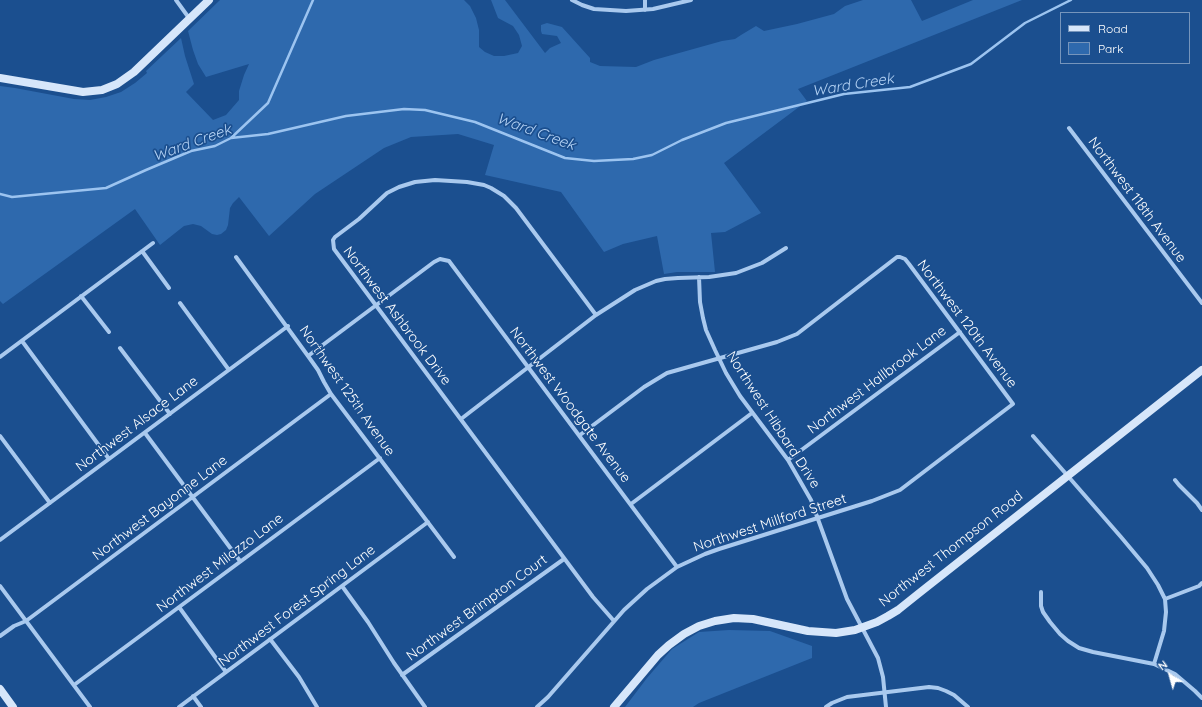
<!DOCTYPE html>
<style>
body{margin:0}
#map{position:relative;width:1202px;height:707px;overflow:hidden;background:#1b4f8f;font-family:Quicksand,sans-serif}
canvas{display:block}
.legend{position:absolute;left:1060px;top:12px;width:130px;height:52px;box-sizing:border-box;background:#1b4f8f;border:1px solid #7695bc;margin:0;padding:5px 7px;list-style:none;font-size:12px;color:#fff}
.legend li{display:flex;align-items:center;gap:8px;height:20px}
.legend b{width:20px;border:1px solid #7695bc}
.north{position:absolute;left:1150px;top:655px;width:40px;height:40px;-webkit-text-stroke:3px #1b4f8f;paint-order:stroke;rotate:323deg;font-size:11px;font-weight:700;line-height:16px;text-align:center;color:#fff}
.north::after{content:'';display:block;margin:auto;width:14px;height:18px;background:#fff;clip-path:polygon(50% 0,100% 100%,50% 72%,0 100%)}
</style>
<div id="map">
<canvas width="1202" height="707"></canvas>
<ul class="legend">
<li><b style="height:5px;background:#d6e6fa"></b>Road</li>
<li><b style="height:11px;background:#2e69ad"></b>Park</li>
</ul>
<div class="north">N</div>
</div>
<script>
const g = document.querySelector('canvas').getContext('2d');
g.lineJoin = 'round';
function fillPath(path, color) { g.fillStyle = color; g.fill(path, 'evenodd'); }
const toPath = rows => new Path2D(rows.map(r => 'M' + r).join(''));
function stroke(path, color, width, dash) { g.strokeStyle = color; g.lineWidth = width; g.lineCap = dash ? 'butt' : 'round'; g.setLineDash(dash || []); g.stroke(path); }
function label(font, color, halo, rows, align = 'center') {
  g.font = font + ' Quicksand,sans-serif'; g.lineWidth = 3.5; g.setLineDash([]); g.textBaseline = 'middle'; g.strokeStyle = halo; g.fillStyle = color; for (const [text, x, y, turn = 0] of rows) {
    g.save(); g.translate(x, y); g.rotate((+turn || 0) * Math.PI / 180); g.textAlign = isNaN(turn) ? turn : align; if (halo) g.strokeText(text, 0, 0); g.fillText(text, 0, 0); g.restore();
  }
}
fillPath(toPath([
 [220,0,464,0,470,6,476,18,479,30,479,47,485,52,494,56,504,56,518,53,522,46,519,35,513,26,498,18,491,0,505,0,545,53,550,48,561,43,557,36,542,34,541,31,541,25,547,23,562,27,590,58,590,62,600,66,636,67,654,60,722,41,735,39,741,35,756,26,764,31,797,24,834,14,845,6,863,0,911,0,922,21,973,0,1022,0,798,89,807,101,724,163,761,213,725,232,711,233,715,272,677,272,664,274,657,236,623,244,604,252,561,192,485,175,494,145,458,134,411,137,384,148,315,194,269,236,239,197,233,203,230,208,228,225,226,230,221,234,217,235,212,234,201,226,193,224,184,226,160,245,135,209,3,304,0,301,0,86,15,88,74,99,90,100,106,97,121,92,135,83,147,73,146,71,181,38,185,56,194,84,186,92,213,120,226,115,239,100,239,91,244,75,249,64,206,77,198,64,193,50,188,31],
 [729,630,770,631,812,646,812,658,699,703,693,707,625,707,647,678,672,649,699,632]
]), '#2e69ad');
stroke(toPath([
 [231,138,268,103,313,0],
 [0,194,12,197,106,188,146,170,191,151,215,146,231,138,268,134,346,116,404,109,425,110,475,122,565,158,594,161,633,159,652,155,682,140,726,123,844,94,910,87,971,64,1025,23,1071,0]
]), '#9cc4f0', 2.5);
stroke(toPath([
 [176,0,189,18],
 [572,0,582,5,594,9,626,11,653,9,691,0],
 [645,0,645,10],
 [1069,128,1202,303],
 [142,251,169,288],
 [236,257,308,356,318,370,324,382,331,394,454,557],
 [699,277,700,302,703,318,706,330,715,350,726,373,740,396,788,460,811,500,847,599,878,658,883,677,886,707],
 [81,296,109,332],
 [180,303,229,370],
 [596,315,516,208,504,196,491,188,484,185,467,182,435,180,415,182,399,187,387,193,359,219,335,237,333,240,334,249,593,597,614,621],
 [22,341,109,459],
 [120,348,170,414],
 [308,356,434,262,440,259,449,261,677,567],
 [0,357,153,243],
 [461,419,596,315,635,290,656,281,665,279,678,278,709,277,736,273,762,263,786,248],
 [145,433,240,561],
 [0,436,50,503],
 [1033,436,1121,537,1147,568,1158,585,1165,599,1166,612,1164,631,1154,664],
 [788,460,960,332],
 [1175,480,1179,485,1197,503,1202,510],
 [631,504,752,413],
 [0,540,288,326],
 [0,586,90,707],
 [342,586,368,622,394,663,425,707],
 [1041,592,1041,606,1043,612,1050,622,1060,634,1068,641,1079,648,1093,652,1154,664,1175,674,1195,691,1202,698],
 [1165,599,1199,586,1202,583],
 [179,607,226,672],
 [0,636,14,626,26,621,331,394],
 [270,639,299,677,317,707],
 [402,675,564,559],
 [74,685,380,458],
 [193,696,201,707],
 [179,707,428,522],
 [537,707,548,697,624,610,647,589,677,567,705,554,719,549,872,501,900,490,1013,404,909,264,905,259,900,257,897,257,797,334,777,342,667,373,644,387,580,435],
 [826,707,832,703,847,697,929,687,938,688,946,691,954,695,968,707]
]), '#a9c9ee', 4);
stroke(toPath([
 [0,78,83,92,102,90,117,84,134,72,209,0],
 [0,689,13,707],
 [614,707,658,655,669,645,684,634,699,626,715,621,734,618,753,619,808,631,836,633,855,630,877,622,888,616,898,610,918,594,1202,370]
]), '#d6e6fa', 8);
label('14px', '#fff', '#1b4f8f', [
 ["Northwest 118th Avenue",1137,200,53],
 ["Northwest Ashbrook Drive",397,316,53],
 ["Northwest 120th Avenue",967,324,53],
 ["Northwest Hallbrook Lane",877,380,-37],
 ["Northwest 125th Avenue",347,391,55],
 ["Northwest Woodgate Avenue",570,405,53],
 ["Northwest Hibbard Drive",773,420,57],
 ["Northwest Alsace Lane",137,424,-37],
 ["Northwest Bayonne Lane",160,508,-37],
 ["Northwest Millford Street",770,523,-18],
 ["Northwest Thompson Road",951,549,-38],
 ["Northwest Milazzo Lane",220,563,-37],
 ["Northwest Forest Spring Lane",297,606,-37],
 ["Northwest Brimpton Court",477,608,-36]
]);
label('italic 15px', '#b5d3f5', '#1b4f8f', [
 ["Ward Creek",853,85,-9],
 ["Ward Creek",536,132,20],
 ["Ward Creek",192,143,-20]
]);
</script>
